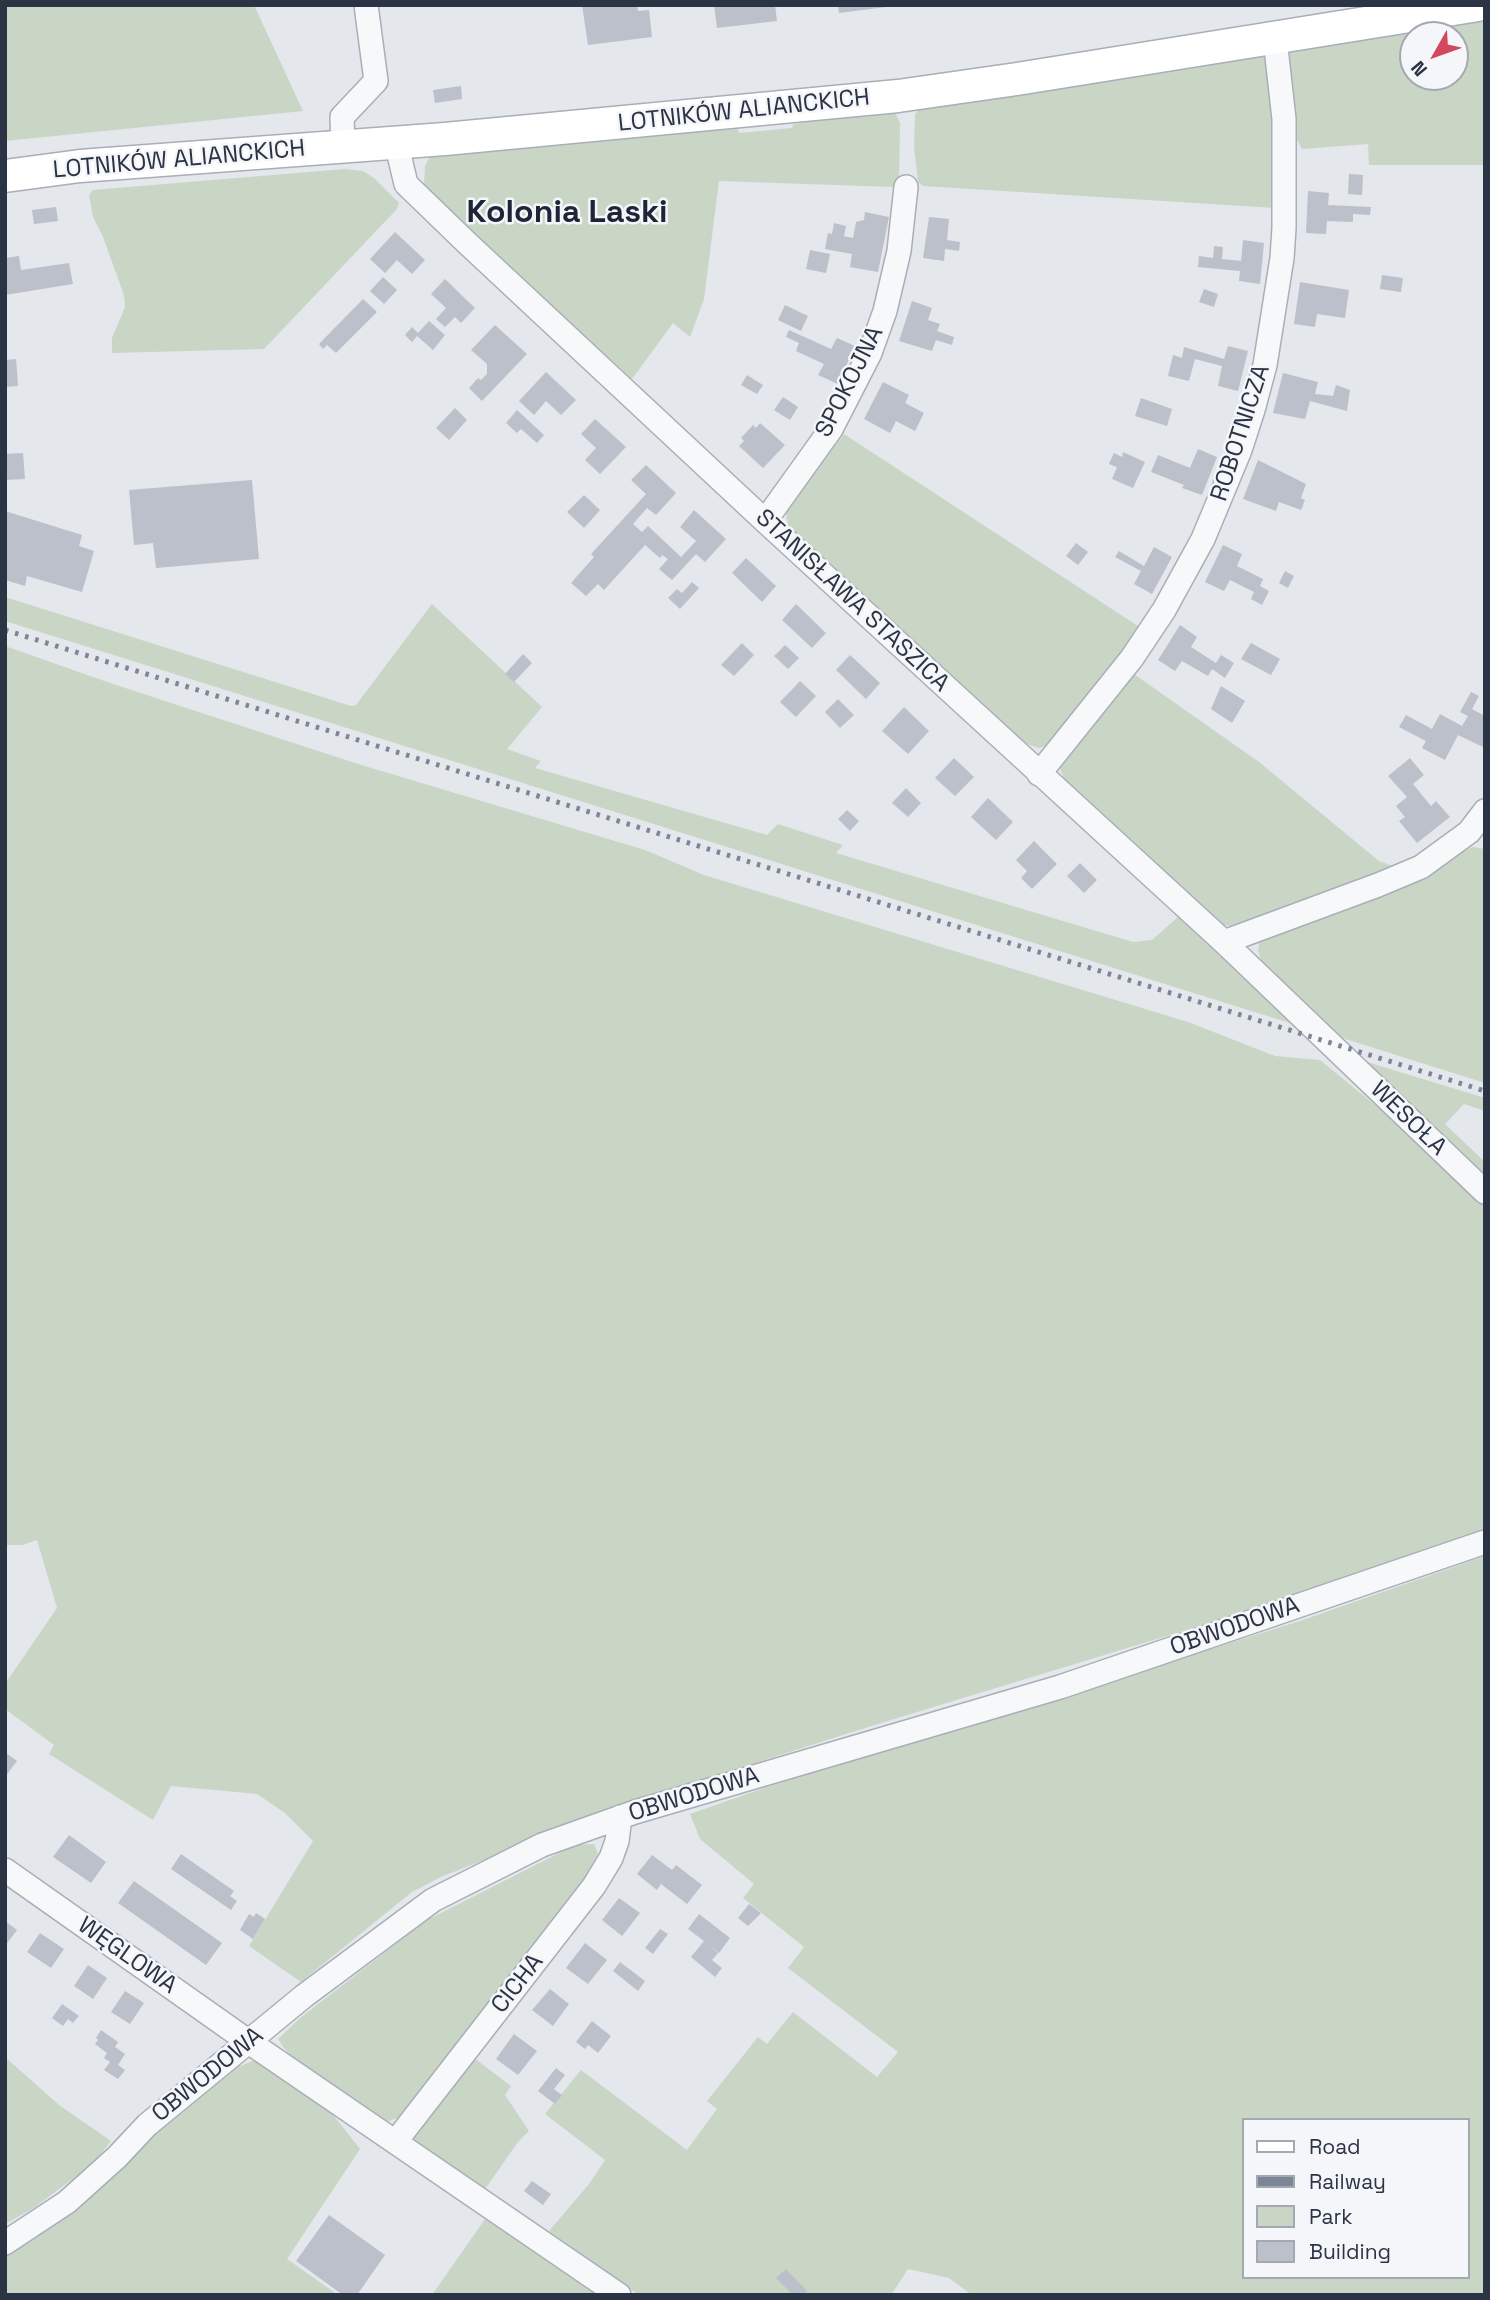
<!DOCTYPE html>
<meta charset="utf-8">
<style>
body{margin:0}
#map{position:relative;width:1490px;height:2300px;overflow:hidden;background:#e4e7ec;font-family:"Space Grotesk",sans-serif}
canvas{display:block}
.frame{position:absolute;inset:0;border:7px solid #2b3445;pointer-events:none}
.legend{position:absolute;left:1242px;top:2118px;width:228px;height:161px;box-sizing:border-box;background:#f4f6f9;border:2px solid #a4a8b1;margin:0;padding:9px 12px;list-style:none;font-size:21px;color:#2b3445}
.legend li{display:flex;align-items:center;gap:14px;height:35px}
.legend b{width:35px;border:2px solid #a4a8b1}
.north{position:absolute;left:1399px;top:21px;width:70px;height:70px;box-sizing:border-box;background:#f4f6f9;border:2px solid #a4a8b1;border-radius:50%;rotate:230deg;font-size:19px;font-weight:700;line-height:28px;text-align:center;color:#2b3445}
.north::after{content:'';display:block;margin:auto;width:24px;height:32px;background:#d1495b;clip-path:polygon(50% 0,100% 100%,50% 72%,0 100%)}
</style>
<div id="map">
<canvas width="1490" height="2300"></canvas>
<div class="frame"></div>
<ul class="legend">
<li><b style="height:9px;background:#fff"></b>Road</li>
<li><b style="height:9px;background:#7d8696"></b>Railway</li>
<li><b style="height:19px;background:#c9d6c5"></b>Park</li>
<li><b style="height:19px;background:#bbc0ca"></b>Building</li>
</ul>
<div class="north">N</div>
</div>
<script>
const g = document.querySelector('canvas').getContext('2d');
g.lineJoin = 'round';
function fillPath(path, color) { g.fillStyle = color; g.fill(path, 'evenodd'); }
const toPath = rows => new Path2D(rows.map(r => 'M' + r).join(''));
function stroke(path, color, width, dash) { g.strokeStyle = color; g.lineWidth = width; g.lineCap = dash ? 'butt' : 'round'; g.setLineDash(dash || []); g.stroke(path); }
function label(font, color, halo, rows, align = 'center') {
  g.font = font + ' "Space Grotesk",sans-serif'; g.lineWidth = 5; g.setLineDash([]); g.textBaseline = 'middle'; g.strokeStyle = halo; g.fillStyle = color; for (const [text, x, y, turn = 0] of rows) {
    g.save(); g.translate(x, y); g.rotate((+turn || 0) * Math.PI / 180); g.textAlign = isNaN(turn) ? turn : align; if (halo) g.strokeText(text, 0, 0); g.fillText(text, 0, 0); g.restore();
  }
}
fillPath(toPath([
 [5,5,254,5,303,111,5,141],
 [1485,18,1485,165,1369,165,1368,144,1302,149,1297,140,1288,59,1290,52,1298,46],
 [1413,35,1455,35,1455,77,1413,77],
 [1261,55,1266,57,1272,72,1267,80,1274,103,1275,208,923,186,918,182,914,147,915,115,919,108],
 [889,110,896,114,900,123,899,180,893,187,719,181,704,299,690,337,673,323,632,379,455,217,429,192,424,184,425,166,430,156,436,152,632,134,738,129,739,133,792,128,793,125,804,122],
 [345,169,363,171,374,178,399,203,397,209,264,349,112,353,112,338,125,307,124,295,103,237,93,217,89,195,93,190],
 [844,434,1141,628,1126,652,1049,745,1039,748,1024,743,788,525,785,510],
 [5,597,351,706,356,705,432,604,542,707,507,749,541,761,535,768,767,835,778,824,843,845,836,853,1133,942,1152,940,1179,916,1296,1025,5,621],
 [5,646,113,684,358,764,645,850,704,875,1188,1022,1275,1056,1320,1060,1380,1109,1485,1206,1485,1531,1262,1607,868,1727,617,1807,441,1877,412,1892,301,1982,249,1946,313,1841,285,1813,257,1794,171,1786,153,1820,49,1754,54,1745,5,1709,5,1684,57,1608,37,1540,22,1545,5,1545],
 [1131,672,1259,762,1379,861,1398,868,1232,926,1222,925,1214,920,1064,779,1060,768,1063,757],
 [1473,847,1485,849,1485,1083,1339,1037,1262,963,1258,950,1260,939,1437,869,1464,851],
 [1364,1061,1485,1098,1485,1111,1464,1104,1445,1124,1485,1162,1485,1178],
 [1485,1556,1485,2295,972,2295,949,2278,908,2269,891,2295,639,2295,549,2231,589,2184,605,2160,545,2114,581,2070,687,2150,717,2109,707,2101,758,2037,767,2044,793,2012,877,2077,898,2052,788,1968,804,1947,743,1898,754,1884,700,1839,690,1814,770,1786,1300,1621],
 [1243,2120,1467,2120,1467,2277,1243,2277],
 [594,1844,598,1854,573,1897,409,2114,389,2121,381,2120,301,2066,284,2048,278,2039,300,2018,427,1920,575,1845],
 [5,2057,59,2105,111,2141,93,2164,32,2209,5,2224],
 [474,2058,511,2086,505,2095,529,2131,518,2142,483,2192,410,2139],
 [255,2060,323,2102,360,2149,287,2259,338,2295,5,2295,5,2250,172,2115,233,2069],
 [485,2219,596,2295,432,2295]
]), '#c9d6c5');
fillPath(toPath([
 [582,5,637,5,638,11,649,10,652,37,588,45],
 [714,5,775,5,777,21,717,28],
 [838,5,886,5,886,7,839,13],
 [461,86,462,99,435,103,433,90],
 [1349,174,1363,175,1362,195,1348,194],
 [1308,191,1329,193,1328,205,1371,207,1370,215,1353,214,1353,222,1327,221,1326,234,1306,233],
 [56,207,58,221,34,224,32,210],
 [865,212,889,217,878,272,850,267,852,254,825,249,828,233,832,234,834,223,846,226,844,236,853,238,856,222,864,220],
 [929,217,949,219,947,240,960,242,959,251,945,249,944,261,923,258],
 [395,232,425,260,412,274,397,260,385,273,370,259],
 [1243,240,1264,243,1260,284,1239,281,1240,271,1198,267,1199,256,1213,258,1214,246,1223,247,1222,259,1241,261],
 [810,250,830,254,826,273,806,269],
 [19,256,21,270,69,263,73,284,5,295,5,258],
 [1382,275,1403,278,1401,292,1380,289],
 [383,277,397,290,384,304,370,291],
 [445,279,475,308,461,323,455,317,445,327,436,319,446,308,431,294],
 [1300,282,1349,290,1345,318,1317,314,1315,327,1294,324],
 [1204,289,1218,294,1214,307,1199,302],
 [363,299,377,312,336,353,327,345,323,349,319,344],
 [912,301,932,308,928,320,940,324,937,331,954,337,952,345,936,340,932,351,899,341],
 [785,305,808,316,801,331,778,320],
 [429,321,445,335,433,350,417,336,412,342,405,335,412,327,418,333],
 [495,325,527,354,482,401,469,388,478,378,481,380,487,374,487,364,471,350],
 [789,330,831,349,837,338,855,346,838,384,818,375,824,364,796,351,799,343,786,337],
 [1228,346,1248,351,1238,391,1218,386,1222,366,1195,359,1189,381,1168,376,1173,355,1182,358,1184,347,1224,359],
 [16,359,18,386,5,387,5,360],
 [546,372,576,400,561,415,546,401,534,415,519,401],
 [1283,373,1318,382,1315,394,1333,396,1336,385,1350,390,1347,411,1310,401,1305,419,1273,413],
 [747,375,763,385,757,394,741,385],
 [883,382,909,395,905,403,924,413,915,431,896,421,890,433,864,419],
 [783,397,798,407,790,420,774,410],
 [1141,398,1172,409,1167,426,1135,416],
 [455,408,467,420,449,440,436,428],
 [517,410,544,435,537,443,521,429,517,433,506,423],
 [595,419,626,447,600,474,585,460,596,448,581,434],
 [760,423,785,445,763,468,739,446,744,441,741,438,753,425,756,428],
 [1198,449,1217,457,1202,495,1182,488,1184,485,1151,472,1158,455,1190,468],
 [1123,452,1145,462,1133,488,1112,479,1117,467,1109,464,1114,453,1122,457],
 [23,453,25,479,5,480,5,454],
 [1258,460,1306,484,1301,498,1305,500,1301,510,1279,502,1276,511,1243,499],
 [646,465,676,493,656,515,647,508,633,524,642,532,648,526,681,557,696,541,680,527,694,510,726,539,705,562,696,554,672,580,659,569,668,559,662,555,660,558,645,545,604,590,598,584,586,596,571,583,594,557,591,554,646,494,631,480],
 [252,480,259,559,156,568,153,543,134,545,129,490],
 [584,495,600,510,584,528,567,512],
 [5,511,82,535,79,546,94,551,82,592,27,576,25,586,5,580],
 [1076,543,1088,552,1078,565,1066,556],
 [1223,545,1242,554,1237,566,1263,579,1260,586,1269,591,1262,605,1251,599,1254,592,1230,580,1224,591,1205,582],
 [1154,547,1172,557,1152,594,1134,584,1141,571,1115,557,1119,551,1144,566],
 [746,558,776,586,762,602,732,573],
 [1285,571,1294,576,1288,588,1279,583],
 [692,582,699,588,680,609,668,598,677,589,682,593],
 [796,604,826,633,812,648,782,620],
 [1180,625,1197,637,1191,647,1216,663,1221,655,1234,663,1225,678,1212,669,1208,676,1182,661,1175,671,1158,660],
 [742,643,754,655,734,676,721,665],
 [1251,643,1280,659,1271,675,1241,659],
 [785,645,799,658,788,669,774,656],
 [523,654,532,663,514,682,505,674],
 [850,655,880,683,866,699,836,670],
 [800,681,816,696,796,717,780,702],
 [1221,686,1245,701,1232,723,1211,709],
 [1471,692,1479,696,1472,709,1485,716,1485,748,1458,735,1445,760,1422,748,1426,741,1399,727,1406,715,1432,729,1440,714,1462,726,1468,716,1460,712],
 [838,699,854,715,840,728,825,712],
 [904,707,929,731,908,754,882,731],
 [954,758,974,777,955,796,935,778],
 [1410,758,1424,775,1413,784,1431,806,1436,801,1450,817,1417,843,1399,821,1405,817,1396,806,1407,797,1388,776],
 [906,788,921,803,908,817,892,803],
 [988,798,1013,822,996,840,971,817],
 [847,810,859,821,850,831,838,819],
 [1034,841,1057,864,1032,889,1021,878,1027,871,1016,860],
 [1080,863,1097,880,1084,893,1067,876],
 [5,1752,17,1761,5,1777],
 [69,1835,106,1862,91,1883,53,1857],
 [181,1854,234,1891,230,1896,237,1901,231,1910,171,1869],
 [652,1855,672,1870,676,1865,702,1885,687,1904,661,1884,657,1890,637,1874],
 [134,1881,222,1943,206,1965,118,1903],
 [619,1898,640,1913,622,1936,602,1920],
 [749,1904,761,1913,748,1926,738,1918],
 [256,1913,265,1919,253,1939,240,1930,249,1914,254,1917],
 [699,1914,730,1938,719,1953,708,1945,718,1953,712,1960,722,1968,715,1977,691,1957,704,1941,688,1929],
 [5,1921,17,1930,5,1946],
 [660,1929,668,1934,653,1954,645,1948],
 [40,1933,64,1949,51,1968,27,1952],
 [585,1943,607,1960,588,1984,566,1968],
 [620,1962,645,1981,638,1991,613,1971],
 [88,1965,107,1978,93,1999,74,1986],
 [550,1989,569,2004,553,2026,532,2010],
 [125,1991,144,2003,130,2024,111,2012],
 [62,2004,79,2016,73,2023,68,2019,63,2026,52,2018],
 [592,2021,611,2036,598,2053,588,2045,585,2049,576,2042],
 [101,2030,118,2042,115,2047,125,2054,118,2065,125,2070,118,2079,104,2070,110,2062,104,2058,107,2053,95,2044,98,2040,96,2038],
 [514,2034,537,2051,518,2075,496,2059],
 [556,2068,565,2075,554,2089,562,2095,555,2104,538,2091],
 [532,2181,551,2194,543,2205,524,2191],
 [329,2215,385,2255,357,2295,343,2295,296,2261],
 [786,2269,807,2291,803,2295,793,2295,776,2278]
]), '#bbc0ca');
const minor = toPath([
 [396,142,406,184,467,243,765,521,1224,942,1485,1192],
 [343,146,342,117,376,81,366,5],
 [765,521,831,429,870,353,885,311,899,251,906,187],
 [1039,774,1132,658,1164,610,1203,539,1240,450,1253,410,1265,365,1282,258,1284,228,1284,119,1275,39],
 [1224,942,1378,885,1421,867,1469,832,1485,811],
 [5,1870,249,2042,619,2295],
 [396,2141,594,1886,611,1858,617,1841,620,1817],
 [5,2243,67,2202,117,2157,147,2125,304,1996,433,1900,542,1845,635,1812,1060,1687,1485,1542]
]);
const secondary = toPath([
 [5,176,80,166,445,139,898,96,1017,79,1478,5]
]);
stroke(minor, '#a9aeb7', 26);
stroke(secondary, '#a9aeb7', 35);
stroke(minor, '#f7f8fa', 23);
stroke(secondary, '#fff', 32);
stroke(toPath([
 [5,630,1485,1091]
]), '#7d8696', 5, [3.5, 7]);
label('24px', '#2b3445', '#f4f6f9', [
 ["LOTNIKÓW ALIANCKICH",744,111,-6],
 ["LOTNIKÓW ALIANCKICH",179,160,-5],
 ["SPOKOJNA",850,382,-63],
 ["ROBOTNICZA",1241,433,-72],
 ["STANISŁAWA STASZICA",852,601,43],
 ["WESOŁA",1408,1119,44],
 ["OBWODOWA",1235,1627,-19],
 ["OBWODOWA",694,1795,-17],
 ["WĘGLOWA",127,1956,35],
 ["CICHA",518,1984,-52],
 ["OBWODOWA",208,2075,-39]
]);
label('bold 32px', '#1d2536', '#f4f6f9', [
 ["Kolonia Laski",567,213]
]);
</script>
